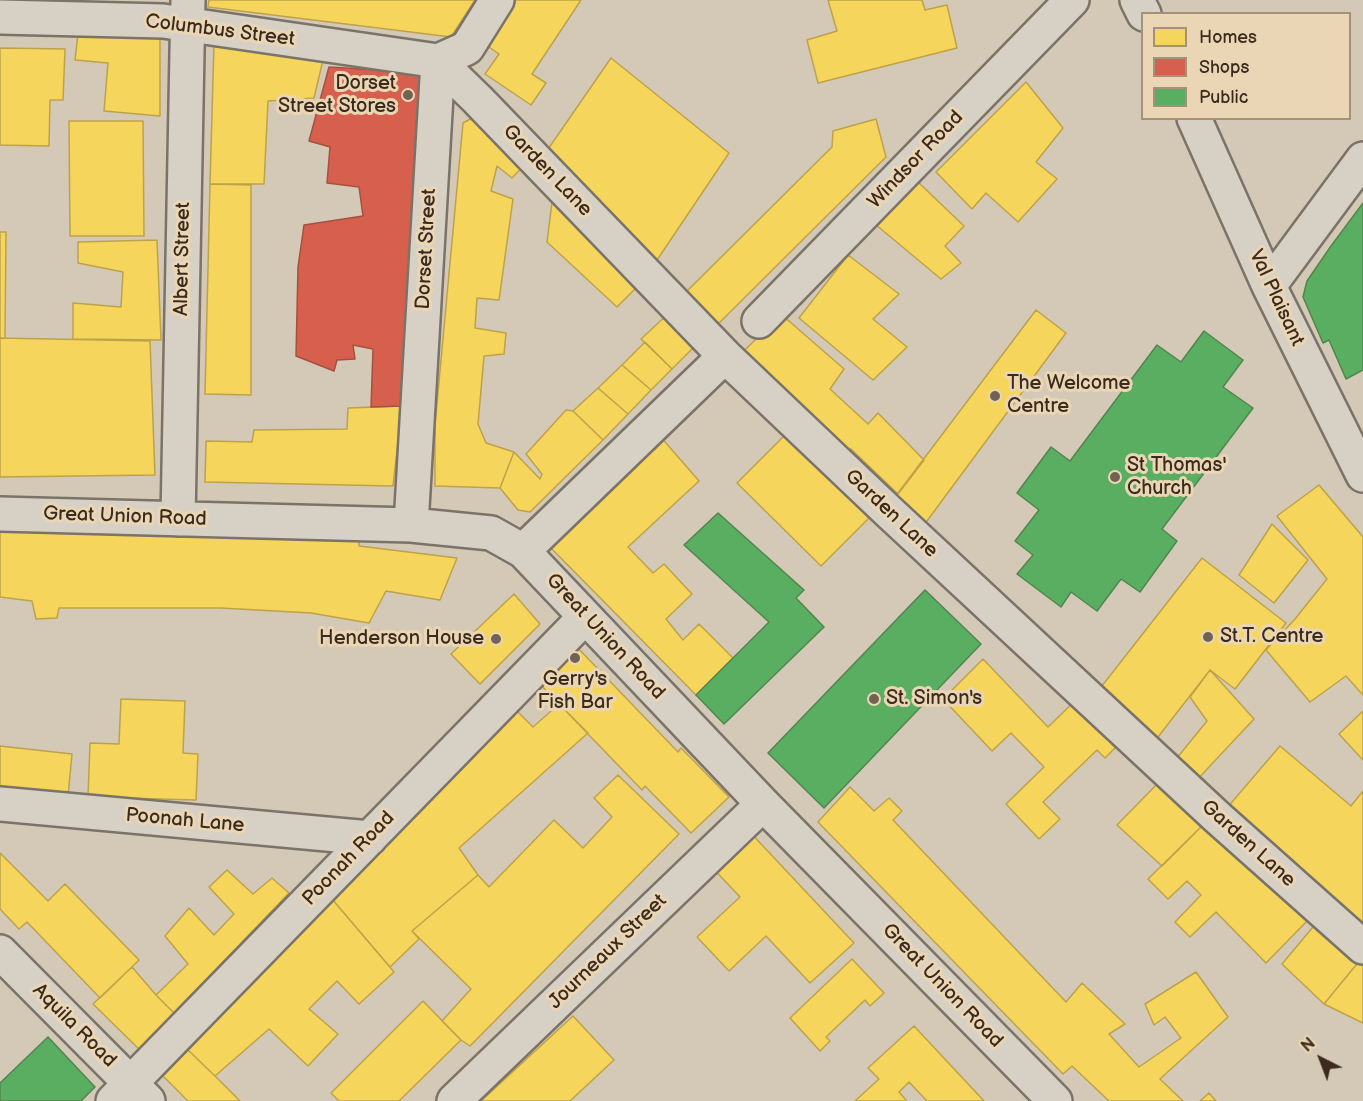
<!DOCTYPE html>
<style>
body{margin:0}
#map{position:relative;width:1363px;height:1101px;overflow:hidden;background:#d4c9b7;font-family:"Balsamiq Sans",sans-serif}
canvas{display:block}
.legend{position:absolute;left:1141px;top:12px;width:210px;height:108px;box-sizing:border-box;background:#ead6b4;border:2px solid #a49178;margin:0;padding:8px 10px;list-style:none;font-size:18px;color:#3b2a1e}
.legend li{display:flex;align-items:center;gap:12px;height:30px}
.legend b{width:30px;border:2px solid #a49178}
.north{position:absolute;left:1291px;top:1029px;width:60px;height:60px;-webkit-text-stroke:4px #ead6b4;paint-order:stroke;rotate:318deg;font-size:16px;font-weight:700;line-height:24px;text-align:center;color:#3b2a1e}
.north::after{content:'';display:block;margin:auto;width:21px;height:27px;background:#3b2a1e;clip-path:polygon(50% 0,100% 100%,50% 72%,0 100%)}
</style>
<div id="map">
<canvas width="1363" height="1101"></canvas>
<ul class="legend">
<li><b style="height:16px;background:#f6d55c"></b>Homes</li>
<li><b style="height:16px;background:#d6604d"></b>Shops</li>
<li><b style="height:16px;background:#5aae61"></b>Public</li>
</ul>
<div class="north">N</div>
</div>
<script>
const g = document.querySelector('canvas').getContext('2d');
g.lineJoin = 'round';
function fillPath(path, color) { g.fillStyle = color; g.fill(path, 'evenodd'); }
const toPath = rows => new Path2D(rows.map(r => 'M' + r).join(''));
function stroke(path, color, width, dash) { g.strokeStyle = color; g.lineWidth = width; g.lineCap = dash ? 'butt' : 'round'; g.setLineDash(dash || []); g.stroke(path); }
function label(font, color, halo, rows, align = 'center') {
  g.font = font + ' "Balsamiq Sans",sans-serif'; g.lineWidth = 6; g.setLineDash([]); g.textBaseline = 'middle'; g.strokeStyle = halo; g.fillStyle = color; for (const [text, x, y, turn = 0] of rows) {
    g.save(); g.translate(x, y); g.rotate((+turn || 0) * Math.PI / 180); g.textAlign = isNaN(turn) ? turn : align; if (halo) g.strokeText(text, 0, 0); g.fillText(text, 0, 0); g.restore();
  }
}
const homes = toPath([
 [209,0,475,0,451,37,208,7,209,0],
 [516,0,581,0,532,74,546,83,531,105,485,74,499,54,486,45,516,0],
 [828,0,922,0,925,10,947,5,957,48,818,83,807,40,837,31,828,0],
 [78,34,160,36,160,116,104,111,108,63,75,60,78,34],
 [214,43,323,60,314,98,268,101,264,184,210,184,214,43],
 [0,48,65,49,63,100,50,100,49,146,0,145,0,48],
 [611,58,729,153,653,266,544,155,611,58],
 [1026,82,1063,128,1036,162,1057,179,1018,222,986,193,972,209,936,172,1026,82],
 [483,112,529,160,512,178,497,166,491,191,513,199,499,300,477,298,475,328,506,333,504,354,484,356,478,424,486,443,514,452,500,488,435,486,435,425,463,123,483,112],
 [876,119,886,157,713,329,681,297,832,147,833,131,876,119],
 [69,121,143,121,144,236,70,236,69,121],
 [918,182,964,226,945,246,961,263,941,279,875,224,918,182],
 [210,184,251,185,251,395,205,394,210,184],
 [553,195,640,284,617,307,547,242,553,195],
 [0,232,6,232,5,338,0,338,0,232],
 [157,240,161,340,73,339,73,303,121,307,123,272,78,263,78,242,157,240],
 [848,255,899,294,873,319,907,347,873,380,799,318,848,255],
 [1036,310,1066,333,924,525,892,501,1036,310],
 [669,313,699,342,672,369,641,339,669,313],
 [781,314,844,369,830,389,868,424,878,413,924,460,898,494,851,449,843,453,740,355,781,314],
 [0,338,150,341,155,475,0,477,0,338],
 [645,342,672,369,651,390,622,365,645,342],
 [622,365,651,390,628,414,598,388,622,365],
 [598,388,628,414,603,440,573,411,598,388],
 [402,406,393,486,205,482,206,441,252,442,254,430,347,429,348,408,402,406],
 [566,410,573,411,603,440,530,512,518,510,500,488,514,452,540,479,542,474,526,454,566,410],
 [659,435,699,481,628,547,653,573,664,564,692,594,666,619,683,640,699,624,733,658,696,695,546,543,659,435],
 [784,436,869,518,821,566,737,483,784,436],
 [1319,485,1363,537,1363,695,1346,676,1310,702,1266,650,1295,619,1327,579,1277,516,1319,485],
 [1272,524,1308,560,1274,603,1239,575,1272,524],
 [0,526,358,532,359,546,457,558,440,600,386,591,369,623,311,613,221,608,59,608,57,618,36,619,32,601,0,597,0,526],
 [1202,558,1286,623,1235,689,1210,670,1158,737,1098,691,1202,558],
 [514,594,540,624,480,684,451,654,514,594],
 [573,643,678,752,681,748,729,797,691,833,645,786,642,790,535,679,573,643],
 [983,659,1048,727,1079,697,1122,741,1105,758,1097,750,1043,802,1060,819,1039,839,1006,804,1044,767,1011,733,992,751,943,699,983,659],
 [1210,670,1254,719,1194,783,1172,764,1207,721,1190,697,1210,670],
 [121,699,185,701,183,753,198,754,196,800,88,797,90,743,119,744,121,699],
 [559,704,588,733,459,848,478,875,412,931,419,939,390,967,332,899,515,709,533,727,559,704],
 [1363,711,1363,760,1339,734,1363,711],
 [0,746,72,754,68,796,0,789,0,746],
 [1280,746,1351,806,1363,791,1363,929,1226,809,1280,746],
 [618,775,679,834,470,1046,461,1040,442,1021,471,989,412,931,478,875,489,887,554,820,583,848,612,817,594,798,618,775],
 [1161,780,1209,819,1162,866,1117,825,1161,780],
 [850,787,874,811,889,798,902,811,893,820,1066,1002,1082,983,1125,1024,1109,1034,1139,1067,1181,1038,1165,1017,1154,1025,1145,1004,1196,972,1228,1017,1160,1079,1183,1101,1109,1101,1072,1066,1063,1074,818,822,850,787],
 [1209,819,1309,919,1266,963,1216,912,1190,937,1175,922,1201,895,1187,881,1168,899,1148,879,1209,819],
 [747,829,854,943,810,983,766,936,729,971,697,937,740,897,709,864,747,829],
 [0,853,48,901,65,884,139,960,100,998,27,922,19,929,0,909,0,853],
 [227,870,253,894,272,878,289,893,174,1013,156,995,188,964,165,936,189,908,214,935,234,914,209,887,227,870],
 [332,899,394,972,359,1004,337,981,309,1009,338,1034,308,1066,269,1029,215,1076,188,1050,332,899],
 [1318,921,1361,959,1324,1004,1282,964,1318,921],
 [852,959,884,993,870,1006,865,1000,826,1037,830,1041,820,1051,790,1018,852,959],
 [1361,959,1363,961,1363,1023,1324,1004,1361,959],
 [132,967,156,995,174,1013,142,1052,93,1004,132,967],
 [423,1001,461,1040,399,1101,339,1101,331,1093,423,1001],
 [573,1016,614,1060,570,1101,481,1101,573,1016],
 [914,1026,984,1101,927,1101,909,1082,899,1092,906,1100,905,1101,855,1101,879,1079,868,1068,914,1026],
 [188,1050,215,1076,240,1101,188,1101,163,1076,188,1050],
 [1209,1093,1216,1101,1200,1101,1209,1093]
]);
fillPath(homes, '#f6d55c');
stroke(homes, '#bea249', 1.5);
const shops = toPath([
 [329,67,428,73,402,406,371,407,373,349,353,345,355,359,337,360,334,371,296,356,298,267,304,225,363,216,359,187,327,183,330,147,309,141,329,67]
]);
fillPath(shops, '#d6604d');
stroke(shops, '#a8503f', 1.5);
const public = toPath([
 [1363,203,1363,370,1346,379,1329,340,1323,343,1303,297,1307,281,1331,246,1363,203],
 [1204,331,1243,360,1223,387,1253,408,1162,529,1177,541,1140,592,1121,579,1097,611,1071,592,1061,607,1017,574,1033,555,1015,541,1039,510,1017,493,1051,447,1070,461,1157,345,1181,362,1204,331],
 [718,513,804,590,796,598,824,627,724,724,696,695,769,622,684,545,718,513],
 [925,590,981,644,824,808,768,753,925,590],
 [48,1037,95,1087,81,1101,0,1101,0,1083,48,1037]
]);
fillPath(public, '#5aae61');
stroke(public, '#51864d', 1.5);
const minor = toPath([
 [0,17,163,21,438,61,478,100,725,356,888,511,1217,817,1363,947],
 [759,321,1072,0],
 [0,514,411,525,491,533,523,551,763,804,1055,1101],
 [178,519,188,0],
 [411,525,438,61,467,48,497,0],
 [523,551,725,356],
 [0,804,370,838],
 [0,952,148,1101],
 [113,1101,585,617],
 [454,1101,763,804]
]);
const secondary = toPath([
 [1137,0,1144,14],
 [1194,118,1269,286,1363,475],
 [1269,286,1363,159]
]);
stroke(minor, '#7b7368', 38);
stroke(secondary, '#7b7368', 38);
stroke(minor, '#d7d0c4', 33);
stroke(secondary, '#d7d0c4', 33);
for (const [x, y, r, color] of [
 [408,95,6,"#716254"],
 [995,396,6,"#716254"],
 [1115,477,6,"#716254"],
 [1208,637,6,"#716254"],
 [496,639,6,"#716254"],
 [575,658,6,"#716254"],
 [874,699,6,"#716254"]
]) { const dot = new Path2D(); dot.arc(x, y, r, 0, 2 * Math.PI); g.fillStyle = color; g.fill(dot); stroke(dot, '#ead6b4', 2); }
label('20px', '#3b2a1e', '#ead6b4', [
 ["Columbus Street",220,31,7],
 ["Windsor Road",916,160,-46],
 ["Garden Lane",547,171,46],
 ["Dorset Street",427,249,-87],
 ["Albert Street",183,259,-89],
 ["Val Plaisant",1276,298,65],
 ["Garden Lane",891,514,43],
 ["Great Union Road",125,517,2],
 ["Great Union Road",605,637,47],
 ["Poonah Lane",185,821,5],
 ["Garden Lane",1248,844,42],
 ["Poonah Road",349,859,-46],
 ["Journeaux Street",608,952,-44],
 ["Great Union Road",942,986,46],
 ["Aquila Road",74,1026,45]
]);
label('20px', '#3b2a1e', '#ead6b4', [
 ["Dorset",396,84,"right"],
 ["Street Stores",396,107,"right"],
 ["The Welcome",1007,384],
 ["Centre",1007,407],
 ["St Thomas'",1127,466],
 ["Church",1127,489],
 ["St.T. Centre",1220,637],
 ["Henderson House",484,639,"right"],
 ["Gerry's",575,680,"center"],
 ["Fish Bar",575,703,"center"],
 ["St. Simon's",886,699]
], 'left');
</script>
